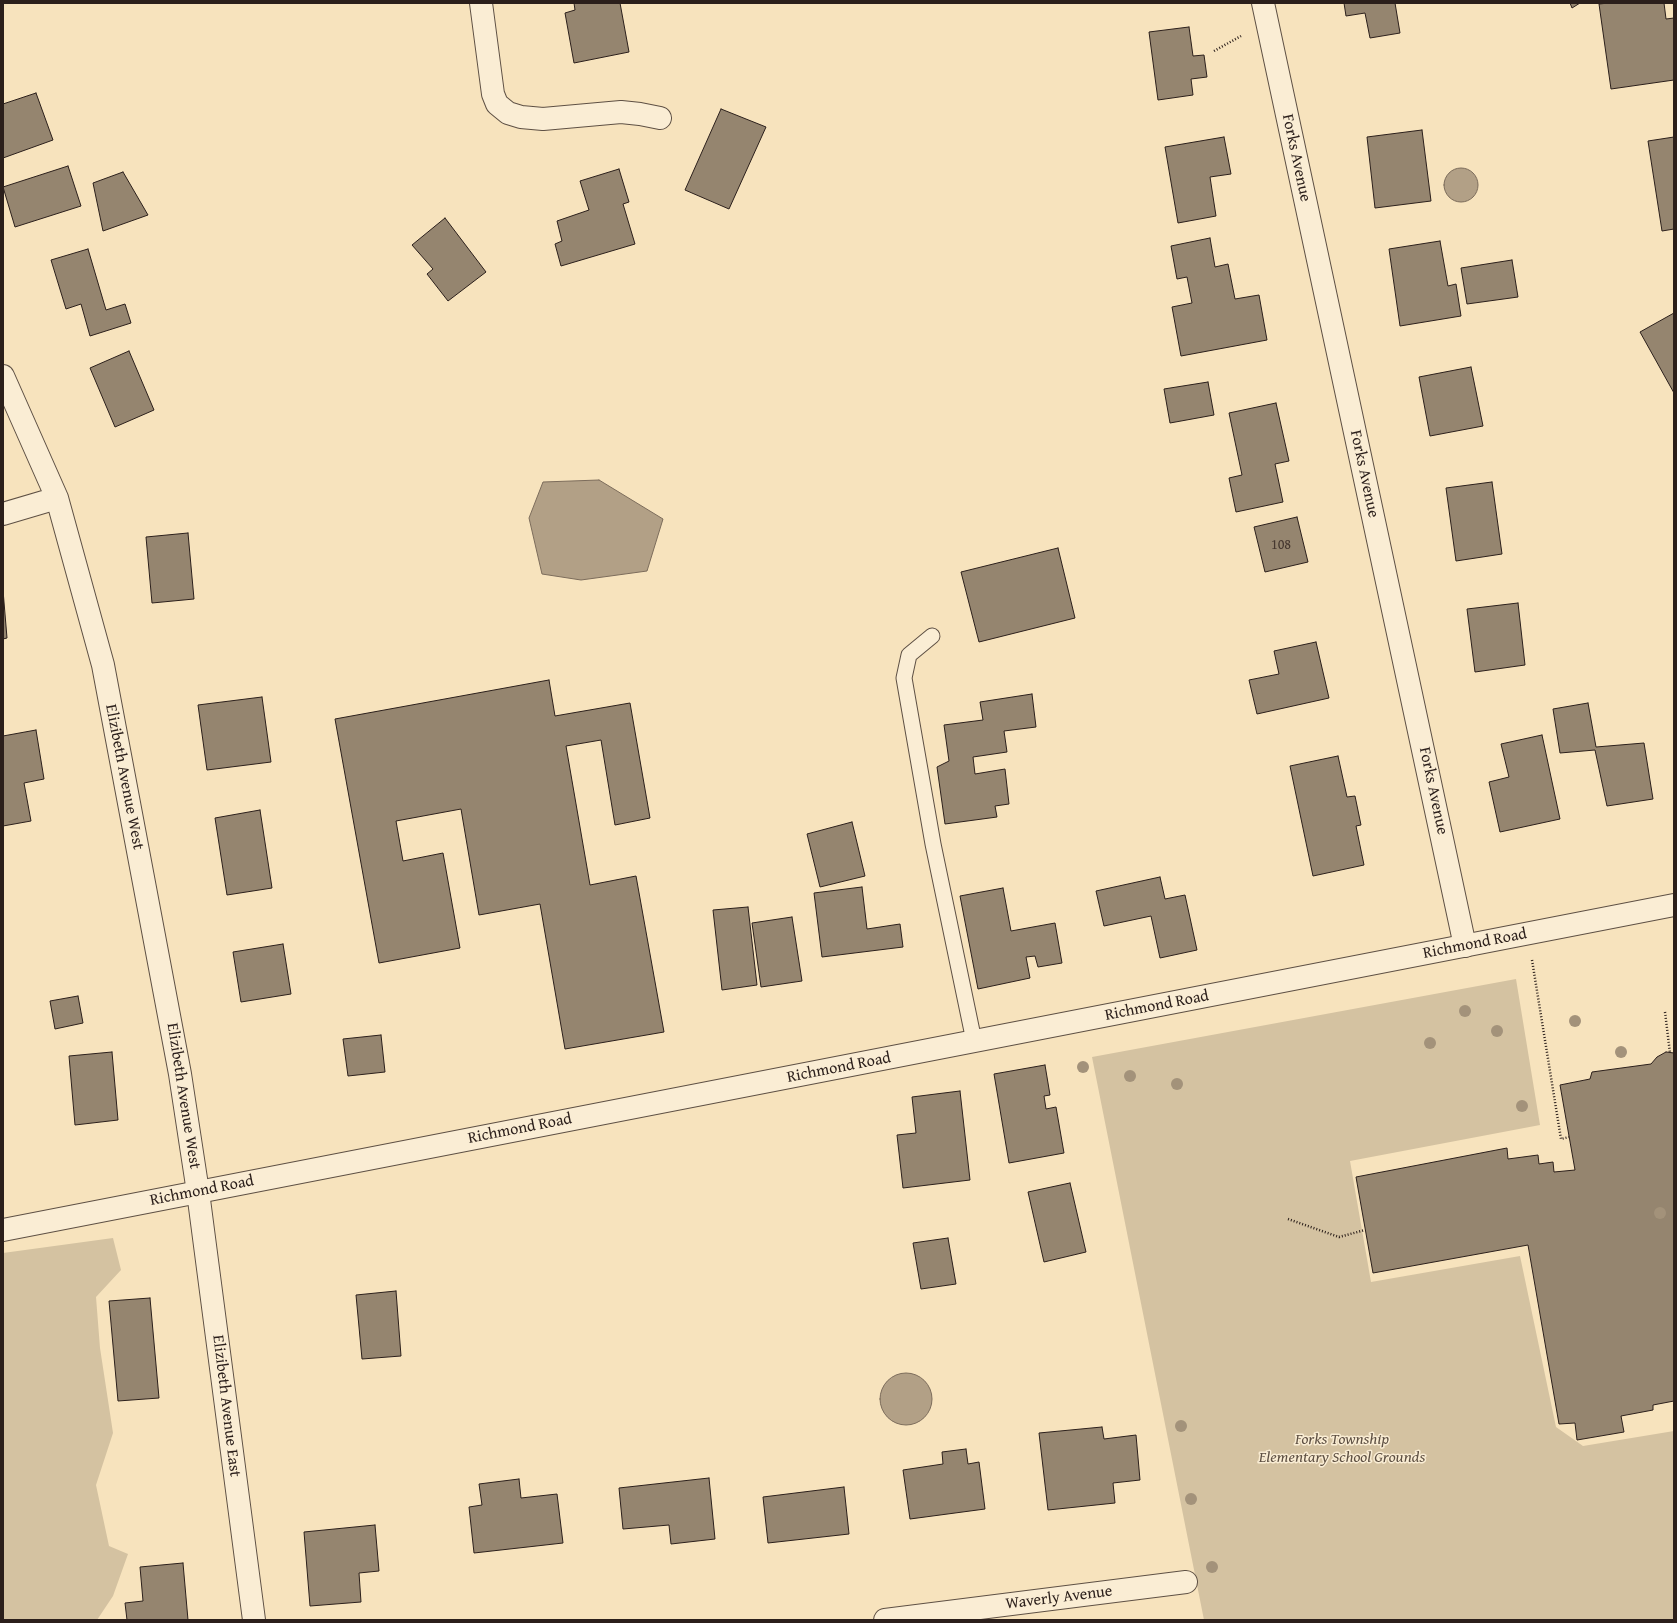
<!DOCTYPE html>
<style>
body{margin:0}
#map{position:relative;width:1677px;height:1623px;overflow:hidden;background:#f7e3bd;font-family:"Gentium Book Plus",serif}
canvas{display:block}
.frame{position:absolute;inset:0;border:4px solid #2b1f1b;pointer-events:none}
</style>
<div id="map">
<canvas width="1677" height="1623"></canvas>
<div class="frame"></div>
</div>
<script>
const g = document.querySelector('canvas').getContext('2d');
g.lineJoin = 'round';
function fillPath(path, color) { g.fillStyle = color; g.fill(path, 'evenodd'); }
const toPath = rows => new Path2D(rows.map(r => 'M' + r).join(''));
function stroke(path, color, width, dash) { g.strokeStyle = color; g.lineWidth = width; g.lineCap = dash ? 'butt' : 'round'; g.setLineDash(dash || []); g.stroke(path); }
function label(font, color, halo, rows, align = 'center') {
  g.font = font + ' "Gentium Book Plus",serif'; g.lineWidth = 3; g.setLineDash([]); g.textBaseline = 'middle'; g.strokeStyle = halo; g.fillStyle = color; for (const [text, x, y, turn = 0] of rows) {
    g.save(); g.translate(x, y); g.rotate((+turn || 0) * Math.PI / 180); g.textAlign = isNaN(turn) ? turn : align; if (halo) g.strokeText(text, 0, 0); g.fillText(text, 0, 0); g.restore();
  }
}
fillPath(toPath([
 [1516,979,1540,1125,1350,1161,1371,1282,1520,1256,1556,1427,1583,1446,1674,1431,1674,1620,1204,1620,1092,1057],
 [113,1238,121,1270,96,1297,100,1348,113,1433,96,1485,109,1546,128,1554,113,1596,97,1620,3,1620,3,1253]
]), '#d4c2a1');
const water = toPath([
 '1444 185a17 17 0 1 1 34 0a17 17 0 1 1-34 0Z',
 [599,480,663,519,647,571,581,580,542,574,529,518,543,482,599,480],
 '880 1399a26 26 0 1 1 52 0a26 26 0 1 1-52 0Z'
]);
fillPath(water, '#b2a086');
stroke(water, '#7c6c5b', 1);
const building = toPath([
 [574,3,620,3,629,52,574,63,565,13,575,10,574,3],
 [1344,3,1395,3,1400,33,1370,38,1365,13,1346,16,1344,3],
 [1570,3,1580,3,1572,8,1570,3],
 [1609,3,1664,3,1666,19,1674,18,1674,80,1611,89,1599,4,1609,3],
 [1189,27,1193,56,1204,55,1207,77,1191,79,1193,95,1158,100,1149,32,1189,27],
 [36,93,53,140,3,158,3,104,36,93],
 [721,109,766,127,729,209,685,190,721,109],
 [1422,130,1431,201,1375,208,1367,137,1422,130],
 [1224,137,1231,174,1210,177,1216,216,1178,223,1165,147,1224,137],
 [1674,137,1674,229,1662,231,1648,141,1674,137],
 [68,166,81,206,15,227,3,187,68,166],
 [619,169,629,202,623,204,635,244,561,266,555,244,562,241,557,221,589,210,580,181,619,169],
 [123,172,148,215,103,231,93,183,123,172],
 [445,218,486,272,448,301,427,274,433,269,412,245,445,218],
 [1210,238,1215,267,1228,264,1235,299,1259,295,1267,340,1181,356,1172,307,1192,303,1187,277,1177,279,1171,246,1210,238],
 [1440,241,1448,286,1456,284,1461,316,1400,326,1389,249,1440,241],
 [88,249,106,310,125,304,131,323,90,336,81,304,66,309,51,260,88,249],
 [1512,260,1518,297,1467,304,1461,268,1512,260],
 [1674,313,1674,393,1640,332,1674,313],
 [129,351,154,410,115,427,90,368,129,351],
 [1471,367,1483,426,1430,436,1419,377,1471,367],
 [1208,382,1214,415,1170,423,1164,389,1208,382],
 [1276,403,1289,461,1275,464,1283,502,1236,512,1229,478,1242,475,1229,413,1276,403],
 [1492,482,1502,554,1456,561,1446,488,1492,482],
 [1297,517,1308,562,1265,572,1254,527,1297,517],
 [188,533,194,599,152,603,146,537,188,533],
 [1058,548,1075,618,979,642,961,572,1058,548],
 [3,590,7,638,3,639,3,590],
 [1518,603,1525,665,1475,672,1467,609,1518,603],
 [1316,642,1329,698,1257,714,1249,680,1279,674,1274,651,1316,642],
 [549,680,555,716,630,703,650,818,615,825,601,740,566,746,590,885,636,876,664,1032,565,1049,540,904,479,915,461,809,396,821,403,861,443,853,460,948,379,963,335,719,549,680],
 [1032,694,1036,727,1004,731,1007,752,973,757,975,774,1005,769,1009,804,995,806,997,817,945,824,937,767,949,761,944,725,983,720,980,702,1032,694],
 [262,697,271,762,207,770,198,705,262,697],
 [1588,703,1596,747,1644,743,1653,799,1607,806,1595,750,1560,753,1553,709,1588,703],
 [36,730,44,779,24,783,31,821,3,826,3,736,36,730],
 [1542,735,1560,819,1500,832,1489,782,1509,777,1501,744,1542,735],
 [1338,756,1347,797,1355,796,1361,825,1356,826,1364,865,1313,876,1290,766,1338,756],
 [260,810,272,888,227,895,215,818,260,810],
 [852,822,865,876,820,887,807,834,852,822],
 [1160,877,1165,899,1185,895,1197,950,1160,958,1151,916,1104,926,1096,891,1160,877],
 [862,887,867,929,900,924,903,947,822,957,814,893,862,887],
 [1003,888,1011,931,1055,923,1062,963,1038,967,1035,956,1026,957,1030,978,978,989,960,896,1003,888],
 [748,907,757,985,722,990,713,910,748,907],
 [792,917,802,981,761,987,752,923,792,917],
 [283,944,291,994,241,1002,233,952,283,944],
 [78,996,83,1023,55,1029,50,1001,78,996],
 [381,1035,385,1072,348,1076,343,1039,381,1035],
 [112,1052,118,1120,75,1125,69,1056,112,1052],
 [1666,1052,1674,1053,1674,1401,1653,1405,1653,1410,1621,1416,1624,1432,1577,1440,1575,1423,1559,1424,1528,1245,1373,1273,1356,1177,1507,1148,1508,1159,1538,1155,1539,1164,1553,1162,1554,1172,1575,1170,1560,1085,1590,1079,1592,1072,1651,1064,1657,1057,1666,1052],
 [1045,1065,1050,1095,1044,1096,1046,1109,1056,1107,1064,1153,1009,1163,994,1074,1045,1065],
 [960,1091,970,1180,903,1188,897,1135,916,1133,912,1097,960,1091],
 [1070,1183,1086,1252,1044,1262,1028,1192,1070,1183],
 [948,1238,956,1284,921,1289,913,1243,948,1238],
 [396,1291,401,1356,362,1359,356,1295,396,1291],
 [150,1298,159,1398,118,1401,109,1301,150,1298],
 [1102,1427,1104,1439,1136,1435,1140,1480,1113,1483,1115,1503,1048,1510,1039,1433,1102,1427],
 [966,1449,968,1464,979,1462,985,1509,910,1519,903,1470,943,1464,942,1452,966,1449],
 [709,1478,715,1539,671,1544,669,1525,623,1529,619,1488,709,1478],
 [519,1479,521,1498,557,1494,563,1543,474,1553,469,1507,482,1505,479,1484,519,1479],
 [844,1487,849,1534,768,1543,763,1497,844,1487],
 [375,1525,379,1571,359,1573,361,1602,310,1606,304,1532,375,1525],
 [183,1563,188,1620,127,1620,125,1603,143,1601,140,1567,183,1563]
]);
fillPath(building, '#95856f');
stroke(building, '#2b1f1b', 1);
const service = toPath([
 [932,636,909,655,904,678,933,844,974,1041]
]);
const minor = toPath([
 [481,3,493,94,497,104,508,113,521,117,543,119,621,112,640,114,660,118],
 [1263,3,1465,946],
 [3,376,57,498,103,665,180,1074,198,1192,254,1620],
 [3,514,57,498],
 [885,1620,1186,1582]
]);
const tertiary = toPath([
 [3,1230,1674,905]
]);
stroke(service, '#5e5044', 17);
stroke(minor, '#5e5044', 24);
stroke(tertiary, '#5e5044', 24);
stroke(toPath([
 [1214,51,1241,36],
 [1532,960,1561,1139,1569,1137],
 [1665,1012,1670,1053],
 [1288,1219,1339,1237,1365,1230]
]), '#2b1f1b', 2.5, [1, 2]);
stroke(service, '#faedd4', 15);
stroke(minor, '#faedd4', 22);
stroke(tertiary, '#faedd4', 22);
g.fillStyle = '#a3927a';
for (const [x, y] of [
 [1465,1011],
 [1575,1021],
 [1497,1031],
 [1430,1043],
 [1621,1052],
 [1083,1067],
 [1130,1076],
 [1177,1084],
 [1522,1106],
 [1660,1213],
 [1181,1426],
 [1191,1499],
 [1212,1567]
]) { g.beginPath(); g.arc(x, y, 6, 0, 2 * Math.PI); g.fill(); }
label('14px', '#463830', null, [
 ["108",1281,545]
]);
label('16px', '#2b1f1b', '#faedd4', [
 ["Forks Avenue",1296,158,78],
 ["Forks Avenue",1364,474,78],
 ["Elizibeth Avenue West",124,777,79],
 ["Forks Avenue",1433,791,78],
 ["Richmond Road",1475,944,-11],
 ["Richmond Road",1157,1006,-11],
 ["Richmond Road",839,1068,-11],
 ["Elizibeth Avenue West",183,1096,81],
 ["Richmond Road",520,1129,-11],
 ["Richmond Road",202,1191,-11],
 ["Elizibeth Avenue East",226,1406,83],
 ["Waverly Avenue",1059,1598,-7]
]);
label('italic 16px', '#5e5043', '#faedd4', [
 ["Forks Township",1342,1440],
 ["Elementary School Grounds",1342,1458]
]);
</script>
